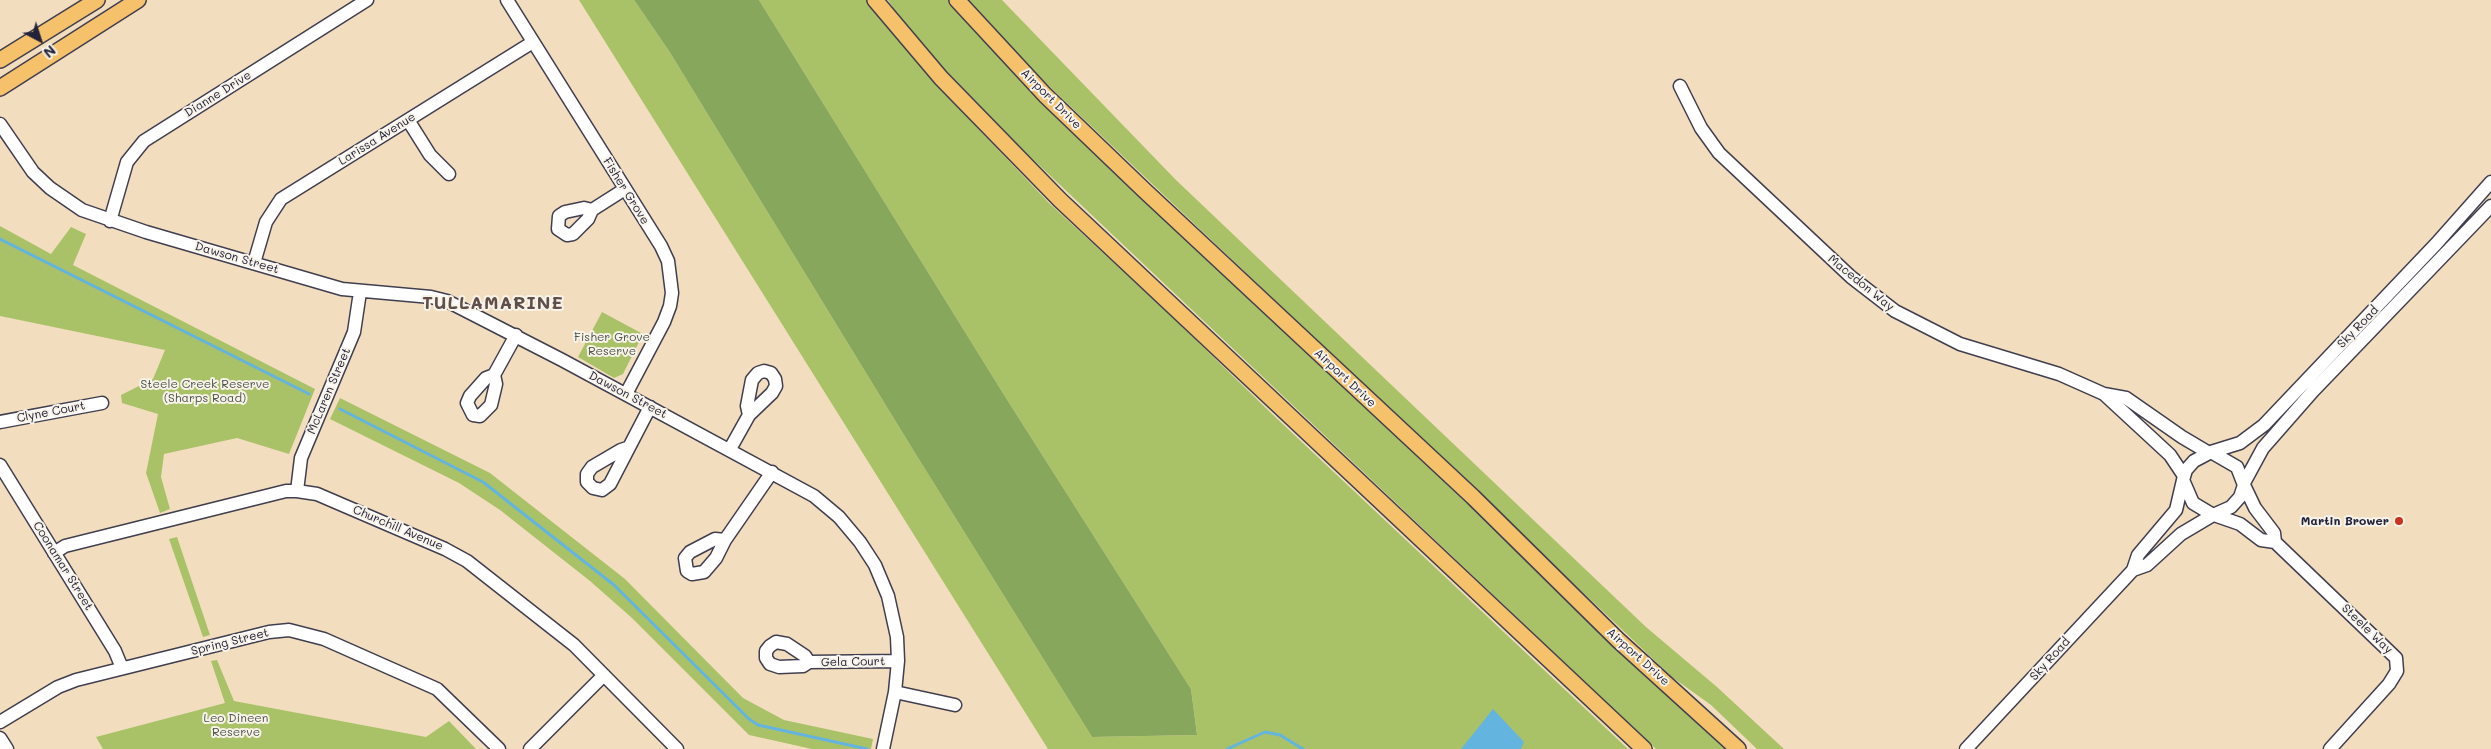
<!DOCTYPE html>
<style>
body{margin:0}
#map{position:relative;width:2491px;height:749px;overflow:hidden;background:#f2debf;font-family:Mali,sans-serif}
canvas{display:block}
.north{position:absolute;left:15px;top:15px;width:50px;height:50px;-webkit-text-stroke:4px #f7f3e8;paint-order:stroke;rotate:140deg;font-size:14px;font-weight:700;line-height:20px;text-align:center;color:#22223b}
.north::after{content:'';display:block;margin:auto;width:18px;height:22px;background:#22223b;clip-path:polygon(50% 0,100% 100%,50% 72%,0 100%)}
</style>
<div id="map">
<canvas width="2491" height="749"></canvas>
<div class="north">N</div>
</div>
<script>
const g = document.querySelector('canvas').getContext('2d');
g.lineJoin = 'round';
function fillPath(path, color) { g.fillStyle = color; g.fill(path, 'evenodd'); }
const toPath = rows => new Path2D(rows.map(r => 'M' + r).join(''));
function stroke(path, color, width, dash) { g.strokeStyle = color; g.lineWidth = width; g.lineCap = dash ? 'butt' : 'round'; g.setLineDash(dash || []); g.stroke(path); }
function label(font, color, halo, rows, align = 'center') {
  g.font = font + ' Mali,sans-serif'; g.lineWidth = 4; g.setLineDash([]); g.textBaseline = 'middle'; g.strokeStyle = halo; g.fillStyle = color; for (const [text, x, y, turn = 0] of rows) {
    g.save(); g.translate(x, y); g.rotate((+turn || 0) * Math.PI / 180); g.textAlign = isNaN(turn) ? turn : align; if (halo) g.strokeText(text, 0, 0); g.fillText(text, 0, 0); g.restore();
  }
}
fillPath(toPath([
 [579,0,634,0,669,51,915,453,1092,737,1197,735,1191,689,1006,398,759,0,867,0,948,97,1049,203,1167,312,1271,413,1628,749,1048,749],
 [888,0,951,0,1730,749,1656,749,1021,148,957,84,901,20],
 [969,0,1002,0,1176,180,1646,627,1717,687,1784,749,1757,749,1711,705,1672,677,1031,69],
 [0,226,51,254,71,227,86,234,73,265,315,389,289,454,237,438,164,454,161,477,170,509,160,513,146,473,158,414,122,403,121,395,153,379,165,350,0,316],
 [602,312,643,334,623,374,614,378,578,357],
 [340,398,490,473,625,579,743,698,784,720,873,739,871,749,812,749,749,735,632,618,590,581,500,510,459,483,330,419],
 [177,537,210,635,203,637,169,539],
 [217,660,234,701,426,737,449,721,476,749,103,749,96,737,225,703,211,661]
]), '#aac267');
fillPath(toPath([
 [634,0,759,0,1006,398,1191,689,1197,735,1092,737,915,453,669,51]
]), '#87a85c');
fillPath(toPath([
 [1493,709,1524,742,1521,749,1461,749]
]), '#63b4de');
stroke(toPath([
 [0,239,309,394],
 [340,409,483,482,614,585,749,719,758,725,867,749],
 [1227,749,1265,732,1280,735,1303,749]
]), '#63b4de', 3);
const minor = toPath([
 [507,0,661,246,668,261,672,293,670,306,664,322,626,394],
 [1680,86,1701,128,1719,153,1851,277,1895,311,1960,344,2059,374,2104,394,2126,398,2182,437,2209,453],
 [408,120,430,155,449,174],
 [0,124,33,172,50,188,82,210,146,232,342,289,431,297,447,301,562,360,814,496,839,517,860,542,875,565,888,596,897,637,898,661,895,692,883,749],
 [592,210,584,208,565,212,559,216,558,229,567,235,573,234,588,219,592,210,625,189],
 [110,221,127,162,144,141,367,0],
 [254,263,266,222,281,199,533,42],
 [494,375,496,384,491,405,480,416,473,415,467,403,470,396,486,378,494,375,516,335],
 [2104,394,2170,455,2184,476],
 [0,422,102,403],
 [627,448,621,450,592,467,587,474,587,482,593,488,602,490,610,484,650,407],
 [730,449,749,415,772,393,776,386,775,379,771,373,764,371,758,373,752,380,747,406,749,415],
 [2211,452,2240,443,2264,425,2436,244,2491,182],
 [2211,452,2237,467,2244,485,2240,497,2231,507,2213,515,2193,503,2183,480,2186,470,2194,461,2211,452],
 [0,465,115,651,122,668],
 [2244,483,2263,448,2313,391,2491,206],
 [2244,485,2255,508,2274,533,2275,542],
 [297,491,301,458,354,332,360,292],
 [2214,515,2240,524,2261,540,2275,542,2396,658,2397,671,2389,684,2330,749],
 [725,540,715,539,690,552,685,558,687,571,692,574,704,572,716,558,725,540,772,472],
 [54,553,65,546,286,491,297,491,317,494,445,549,467,561,574,645,677,749],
 [2133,570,2147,565,2181,534,2213,515],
 [809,662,805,656,787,644,776,642,770,646,766,651,766,658,770,664,779,667,803,666,809,662,898,661],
 [895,692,955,705],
 [0,722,58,687,76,680,269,632,289,630,324,639,437,689,499,749],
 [0,738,7,749],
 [530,749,604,675],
 [1966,749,2133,570,2138,555,2176,510,2183,480]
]);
const major = toPath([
 [875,0,941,78,1060,200,1644,749],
 [957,0,1045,95,1144,190,1473,497,1618,640,1738,749],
 [0,60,97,0],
 [0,88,138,0]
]);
stroke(minor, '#413e4f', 15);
stroke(major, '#413e4f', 18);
stroke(minor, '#fff', 12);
stroke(major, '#f5c16b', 15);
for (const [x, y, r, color] of [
 [2399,521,5,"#c8321e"]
]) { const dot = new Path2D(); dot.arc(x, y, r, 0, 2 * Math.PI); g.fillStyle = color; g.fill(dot); stroke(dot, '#f7f3e8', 2); }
label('12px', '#22223b', '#f7f3e8', [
 ["Dianne Drive",218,94,-32],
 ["Airport Drive",1051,99,45],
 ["Larissa Avenue",377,139,-32],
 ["Fisher Grove",626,191,58],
 ["Dawson Street",237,258,16],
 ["Macedon Way",1861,283,39],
 ["Sky Road",2358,327,-46],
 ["Airport Drive",1345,378,43],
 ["McLaren Street",329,391,-67],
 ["Dawson Street",628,395,28],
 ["Clyne Court",51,412,-11],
 ["Churchill Avenue",398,528,23],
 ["Coonamar Street",63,566,58],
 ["Steele Way",2367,629,44],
 ["Spring Street",230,642,-14],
 ["Airport Drive",1638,657,42],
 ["Sky Road",2050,659,-48],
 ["Gela Court",853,662,-1]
]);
label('12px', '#4b5248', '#f7f3e8', [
 ["Fisher Grove",612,337],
 ["Reserve",612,351],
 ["Steele Creek Reserve",205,384],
 ["(Sharps Road)",205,398],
 ["Leo Dineen",236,718],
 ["Reserve",236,732]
]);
label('bold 12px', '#22223b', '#f7f3e8', [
 ["Martin Brower",2389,521]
], 'right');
g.letterSpacing = '1px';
label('bold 18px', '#604e4b', '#f7f3e8', [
 ["TULLAMARINE",493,303]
]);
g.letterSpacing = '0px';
</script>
